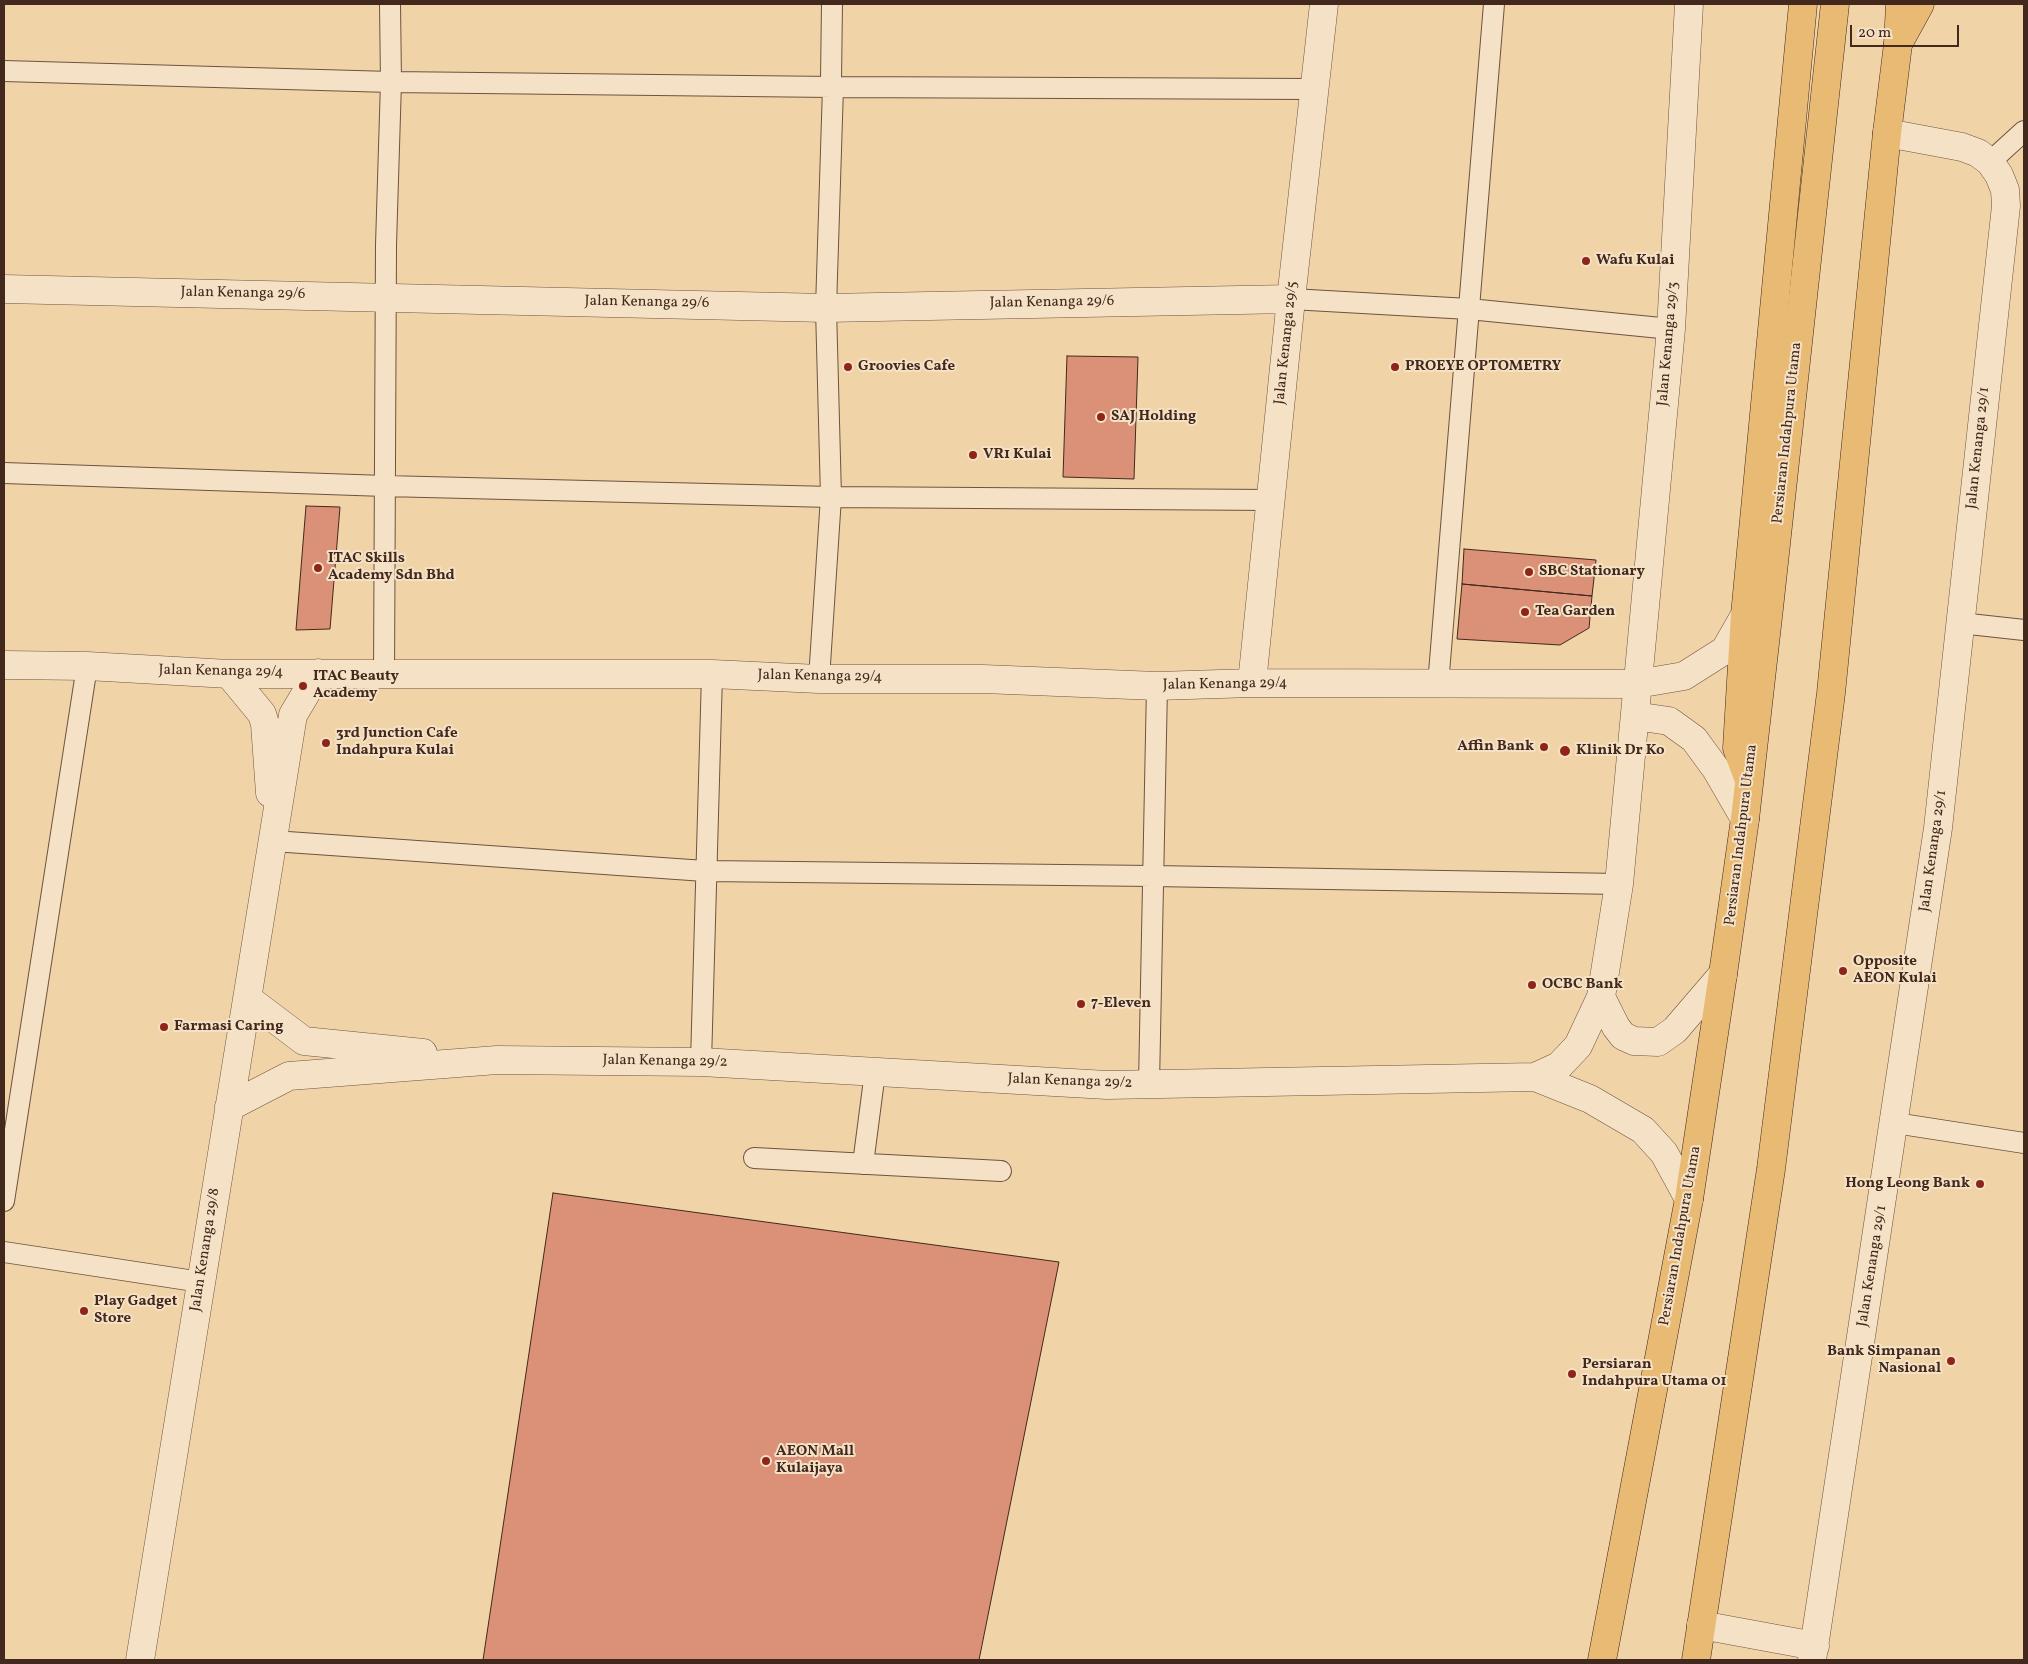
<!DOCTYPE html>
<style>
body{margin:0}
#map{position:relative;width:2028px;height:1664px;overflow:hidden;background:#f0d3a7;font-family:Vollkorn,serif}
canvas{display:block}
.frame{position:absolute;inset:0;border:5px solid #42281d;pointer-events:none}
.scale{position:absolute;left:1850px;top:25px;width:109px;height:22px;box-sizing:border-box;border:2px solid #42281d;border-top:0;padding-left:6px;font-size:15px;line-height:18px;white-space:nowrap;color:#42281d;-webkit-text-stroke:4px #f5e2c6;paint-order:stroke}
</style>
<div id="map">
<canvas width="2028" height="1664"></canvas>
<div class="frame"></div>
<div class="scale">20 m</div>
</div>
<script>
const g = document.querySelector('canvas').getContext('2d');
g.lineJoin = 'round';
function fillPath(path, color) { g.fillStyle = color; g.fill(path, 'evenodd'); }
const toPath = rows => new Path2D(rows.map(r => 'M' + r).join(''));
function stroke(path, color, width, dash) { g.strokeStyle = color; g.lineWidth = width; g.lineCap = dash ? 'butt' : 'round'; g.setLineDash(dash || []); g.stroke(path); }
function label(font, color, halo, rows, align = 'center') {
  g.font = font + ' Vollkorn,serif'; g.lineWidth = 4; g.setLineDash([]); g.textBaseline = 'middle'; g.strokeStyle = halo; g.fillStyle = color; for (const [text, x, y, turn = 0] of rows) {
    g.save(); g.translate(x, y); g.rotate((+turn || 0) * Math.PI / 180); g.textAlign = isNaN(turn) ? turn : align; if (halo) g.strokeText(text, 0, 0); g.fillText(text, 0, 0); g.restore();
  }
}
const building = toPath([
 [1067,356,1138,357,1134,479,1063,477,1067,356],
 [306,506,340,507,330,629,296,630,306,506],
 [1464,549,1596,560,1592,596,1462,584,1464,549],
 [1462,584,1592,596,1589,628,1560,645,1457,639,1462,584],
 [553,1193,1059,1262,979,1660,483,1660,553,1193]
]);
fillPath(building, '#db9177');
stroke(building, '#42281d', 1);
const lane = toPath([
 [4,71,391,82,833,87,1314,89],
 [1990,162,2024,131],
 [1291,299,1469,309,1671,329],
 [4,473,385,486,831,497,1271,500],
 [1960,623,2024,630],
 [384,675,386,245,391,82,390,4],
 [819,679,831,497,826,308,833,87,831,79,832,4],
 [1438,685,1494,4],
 [273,841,705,871,1153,876,1619,884],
 [701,1062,712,674],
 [1149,1084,1157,686],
 [1895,1123,2024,1143],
 [754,1158,1001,1171],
 [863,1164,875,1072],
 [4,1201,87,666],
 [4,1252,201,1282]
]);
const street = toPath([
 [4,289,826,308,1291,299],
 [4,665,87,666,229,674,712,674,819,679,983,679,1157,686,1252,683,1637,684,1684,676,1725,650,1745,615],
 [229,674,262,714,265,724,270,793],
 [1252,683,1291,299,1324,4],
 [1635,716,1669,721,1694,739,1716,769,1745,819],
 [1601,997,1616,1027,1623,1036,1634,1041,1658,1042,1675,1030,1723,974],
 [247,998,304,1041,423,1053],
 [1535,1077,1590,1099,1643,1130,1664,1153,1689,1199],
 [229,1107,289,1076,497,1060,701,1062,1107,1085,1535,1077,1559,1066,1578,1046,1601,997,1619,884,1671,329,1689,4],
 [1701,1625,1815,1646],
 [140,1660,293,715,318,673],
 [1812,1660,1938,828,2006,206,2005,190,1999,175,1990,162,1978,153,1962,147,1887,133]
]);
const primary = toPath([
 [1602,1660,1689,1199,1723,974,1745,819,1769,608,1835,4],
 [1696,1660,1771,1169,1831,693,1887,133,1898,44,1900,4]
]);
const highway = toPath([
 [1898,44,1920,4],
 [1749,780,1737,748,1745,615,1803,4]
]);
stroke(lane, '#6e5340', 22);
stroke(street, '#6e5340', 29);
stroke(primary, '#42281d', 29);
stroke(highway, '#42281d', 29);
stroke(lane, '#f5e2c6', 20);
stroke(street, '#f5e2c6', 28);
stroke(primary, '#e8ba74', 28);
stroke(highway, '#e8ba74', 28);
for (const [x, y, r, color] of [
 [1586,261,5,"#8f2418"],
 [848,367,5,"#8f2418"],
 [1395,367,5,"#8f2418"],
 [1101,417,5,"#8f2418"],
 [973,455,5,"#8f2418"],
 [318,568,5,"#8f2418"],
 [1529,572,5,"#8f2418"],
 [1525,612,5,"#8f2418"],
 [303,686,5,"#8f2418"],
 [326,743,5,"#8f2418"],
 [1544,747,5,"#8f2418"],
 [1565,751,6,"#8f2418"],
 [1843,971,5,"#8f2418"],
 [1532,985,5,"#8f2418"],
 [1081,1004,5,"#8f2418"],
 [164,1027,5,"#8f2418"],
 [1980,1184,5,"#8f2418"],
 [84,1311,5,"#8f2418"],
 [1951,1361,5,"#8f2418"],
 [1572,1374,5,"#8f2418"],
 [766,1461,5,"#8f2418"]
]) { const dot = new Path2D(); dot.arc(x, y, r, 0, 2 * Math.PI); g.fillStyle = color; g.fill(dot); stroke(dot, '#f5e2c6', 2); }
label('bold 15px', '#42281d', '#f5e2c6', [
 ["Wafu Kulai",1596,261],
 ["Groovies Cafe",858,367],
 ["PROEYE OPTOMETRY",1405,367],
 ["SAJ Holding",1111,417],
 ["VR1 Kulai",983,455],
 ["ITAC Skills",328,559],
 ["Academy Sdn Bhd",328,576],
 ["SBC Stationary",1539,572],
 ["Tea Garden",1535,612],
 ["ITAC Beauty",313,677],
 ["Academy",313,694],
 ["3rd Junction Cafe",336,734],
 ["Indahpura Kulai",336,751],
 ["Affin Bank",1534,747,"right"],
 ["Klinik Dr Ko",1576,751],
 ["Opposite",1853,962],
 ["AEON Kulai",1853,979],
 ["OCBC Bank",1542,985],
 ["7-Eleven",1091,1004],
 ["Farmasi Caring",174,1027],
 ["Hong Leong Bank",1970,1184,"right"],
 ["Play Gadget",94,1302],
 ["Store",94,1319],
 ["Bank Simpanan",1941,1352,"right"],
 ["Nasional",1941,1369,"right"],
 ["Persiaran",1582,1365],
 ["Indahpura Utama 01",1582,1382],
 ["AEON Mall",776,1452],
 ["Kulaijaya",776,1469]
], 'left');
label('15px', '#42281d', '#f5e2c6', [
 ["Jalan Kenanga 29/6",243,294,1],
 ["Jalan Kenanga 29/6",647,303,1],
 ["Jalan Kenanga 29/6",1052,303,-1],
 ["Jalan Kenanga 29/5",1287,343,-84],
 ["Jalan Kenanga 29/3",1669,344,-85],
 ["Persiaran Indahpura Utama",1788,433,-84],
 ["Jalan Kenanga 29/1",1979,448,-84],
 ["Jalan Kenanga 29/4",221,672,1],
 ["Jalan Kenanga 29/4",820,677,1],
 ["Jalan Kenanga 29/4",1225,685,-1],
 ["Persiaran Indahpura Utama",1742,835,-83],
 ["Jalan Kenanga 29/1",1934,851,-82],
 ["Jalan Kenanga 29/2",665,1062,1],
 ["Jalan Kenanga 29/2",1070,1082,2],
 ["Persiaran Indahpura Utama",1681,1236,-80],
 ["Jalan Kenanga 29/8",206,1250,-81],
 ["Jalan Kenanga 29/1",1873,1266,-81]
]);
</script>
